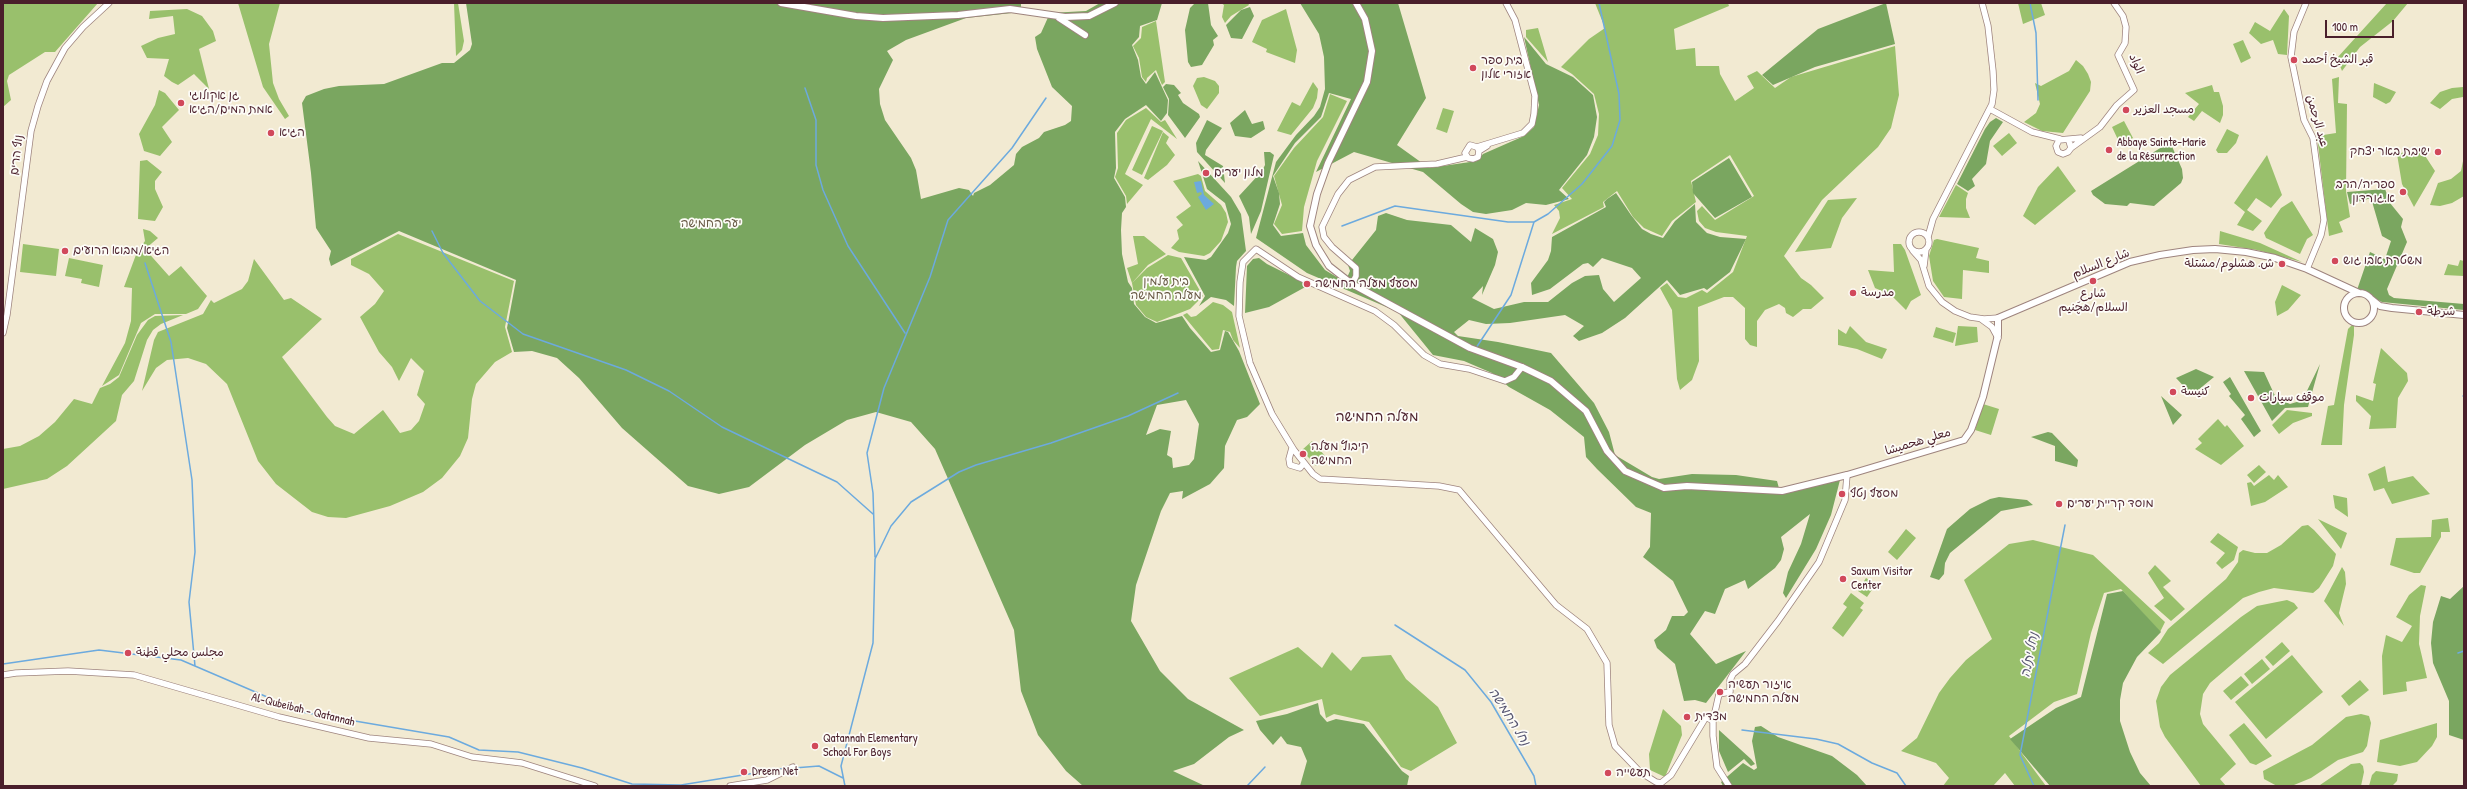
<!DOCTYPE html>
<meta charset="utf-8">
<style>
body{margin:0}
#map{position:relative;width:2467px;height:789px;overflow:hidden;background:#f2ead2;font-family:"Patrick Hand",sans-serif}
canvas{display:block}
.frame{position:absolute;inset:0;border:4px solid #4a1f2b;pointer-events:none}
.scale{position:absolute;left:2325px;top:20px;width:69px;height:18px;box-sizing:border-box;border:2px solid #4a1f2b;border-top:0;padding-left:5px;font-size:12px;line-height:14px;white-space:nowrap;color:#4a1f2b;-webkit-text-stroke:3px #fdfcf7;paint-order:stroke}
</style>
<div id="map">
<canvas width="2467" height="789"></canvas>
<div class="frame"></div>
<div class="scale">100 m</div>
</div>
<script>
const g = document.querySelector('canvas').getContext('2d');
g.lineJoin = 'round';
function fillPath(path, color) { g.fillStyle = color; g.fill(path, 'evenodd'); }
const toPath = rows => new Path2D(rows.map(r => 'M' + r).join(''));
function stroke(path, color, width, dash) { g.strokeStyle = color; g.lineWidth = width; g.lineCap = dash ? 'butt' : 'round'; g.setLineDash(dash || []); g.stroke(path); }
function label(font, color, halo, rows, align = 'center') {
  g.font = font + ' "Patrick Hand","Playpen Sans Arabic","Playpen Sans Hebrew",sans-serif'; g.lineWidth = 3.5; g.setLineDash([]); g.textBaseline = 'middle'; g.strokeStyle = halo; g.fillStyle = color; for (const [text, x, y, turn = 0] of rows) {
    g.save(); g.translate(x, y); g.rotate((+turn || 0) * Math.PI / 180); g.textAlign = isNaN(turn) ? turn : align; if (halo) g.strokeText(text, 0, 0); g.fillText(text, 0, 0); g.restore();
  }
}
fillPath(toPath([
 [3,3,98,3,55,52,45,52,9,75,7,81,11,100,3,107],
 [238,3,280,3,269,44,273,83,279,99,289,116,285,119,263,87],
 [454,3,458,3,464,41,462,50,456,56],
 [1221,3,1248,3,1249,5,1231,16,1225,23,1222,17,1224,5],
 [1595,3,1728,3,1729,6,1674,29,1676,50,1695,48,1696,66,1719,66,1720,74,1735,101,1754,88,1747,76,1757,71,1775,88,1791,77,1895,46,1899,95,1891,128,1878,147,1822,200,1784,256,1801,278,1811,285,1824,298,1811,309,1803,309,1793,317,1786,313,1785,308,1779,304,1765,310,1757,321,1757,347,1750,345,1745,339,1745,308,1733,297,1724,297,1698,307,1699,361,1692,380,1680,390,1677,379,1672,310,1660,288,1667,283,1678,297,1686,298,1702,290,1707,293,1733,272,1747,236,1716,232,1705,228,1699,221,1697,211,1702,206,1715,220,1754,196,1730,155,1691,181,1696,202,1672,221,1662,236,1644,228,1633,217,1617,191,1603,202,1604,207,1552,234,1560,218,1559,211,1554,205,1572,199,1562,188,1590,154,1598,135,1599,114,1594,94,1572,74,1561,67,1589,39,1605,28],
 [2018,3,2041,3,2045,15,2023,24],
 [2387,3,2408,3,2393,21,2360,47,2342,71,2337,58],
 [187,9,202,16,213,31,216,41,199,49,209,89,194,74,178,85,172,82,164,76,169,59,147,58,141,46,158,38,175,34,173,16,149,19,150,11],
 [1286,9,1297,50,1295,63,1266,52,1267,49,1252,42,1262,20],
 [2284,9,2289,16,2287,55,2278,54,2273,40,2261,44,2249,33,2255,22,2270,31],
 [1156,21,1165,82,1162,85,1156,70,1147,78,1146,82,1142,77,1139,58,1133,46,1141,38,1142,27],
 [1538,28,1548,62,1526,37,1526,30],
 [2243,40,2251,58,2241,63,2233,44],
 [2076,60,2083,66,2088,74,2091,82,2090,91,2063,133,2042,131,2024,122,2036,113,2040,104,2035,83,2041,86,2069,71],
 [1204,77,1215,81,1219,86,1219,93,1207,109,1201,105,1193,86,1197,78],
 [2339,77,2338,103,2347,104,2346,191,2350,217,2339,222,2343,232,2329,236,2317,136,2336,133,2332,79],
 [1313,82,1318,89,1317,98,1313,108,1291,135,1277,131,1292,102,1300,106],
 [2374,83,2396,92,2390,102,2386,104,2373,97],
 [2212,85,2214,92,2219,92,2223,106,2223,115,2220,123,2202,111,2194,121,2188,117,2199,104,2185,93],
 [2463,87,2463,97,2452,99,2440,109,2430,103,2440,92,2452,88],
 [159,90,165,93,179,110,162,127,172,142,160,156,144,151,139,134,155,105],
 [1330,94,1347,101,1317,161,1304,207,1302,231,1282,234,1274,224,1282,205,1274,176,1294,148,1323,117],
 [1146,108,1161,122,1165,120,1177,139,1151,119,1125,174,1143,185,1127,204,1126,196,1115,177,1118,168,1117,133,1126,120],
 [1443,108,1454,111,1447,133,1436,129],
 [2124,121,2133,138,2120,144,2112,127],
 [1152,126,1163,131,1142,175,1132,170],
 [2227,129,2239,135,2236,143,2227,153,2218,153,2216,150],
 [1163,132,1169,137,1166,143,1175,155,1167,165,1148,180,1144,178],
 [2009,133,2017,143,2002,156,1993,146],
 [2420,148,2435,171,2414,207,2402,184,2397,154],
 [2267,155,2282,195,2271,208,2256,198,2247,210,2262,221,2253,231,2237,225,2245,212,2234,203],
 [2464,156,2464,196,2452,203,2440,206,2430,205,2438,183,2451,179,2461,171],
 [147,160,162,172,155,181,155,189,163,207,155,221,138,219,140,161],
 [2058,166,2076,191,2035,225,2023,216,2038,187],
 [1198,174,1201,176,1205,191,1221,205,1226,213,1228,222,1221,241,1210,253,1204,256,1179,252,1171,248,1179,239,1177,230,1183,225,1176,217,1191,206,1173,181],
 [1956,185,1968,193,1966,199,1966,208,1970,218,1939,217],
 [1857,198,1842,218,1831,248,1795,252,1828,200],
 [2292,201,2313,235,2307,239,2300,254,2266,238,2264,233,2281,208],
 [143,229,150,231,158,238,145,249,169,276,181,266,207,296,198,309,186,314,155,314,141,323,119,375,102,386,125,343,131,321,132,288,124,287,137,252,145,241],
 [2220,231,2260,243,2302,262,2257,250,2219,244],
 [398,234,514,281,505,327,512,352,495,362,476,384,472,399,468,438,460,456,442,478,423,492,390,506,346,518,328,517,312,512,276,484,258,461,227,384,206,364,188,358,167,360,156,368,142,391,154,340,158,332,203,314,211,300,214,303,242,289,248,281,254,259,284,300,291,298,322,319,282,357,327,417,335,426,354,434,383,410,400,433,411,430,419,421,425,404,417,395,424,371,411,358,399,381,392,367,379,352,360,317,375,304,384,291,369,274,351,265,351,259],
 [1133,236,1144,236,1166,254,1148,265,1132,283,1127,268,1138,264],
 [1937,239,1979,248,1976,258,1989,261,1989,273,1963,270,1962,299,1944,297,1933,281,1929,256,1934,240],
 [23,244,59,249,56,276,20,272],
 [1893,244,1901,244,1905,250,1921,295,1911,301,1906,310,1891,295,1875,288,1868,270,1894,272],
 [1168,255,1181,258,1203,296,1190,309,1157,322,1146,317,1136,305,1132,283,1147,268],
 [69,258,103,265,99,287,81,283,82,279,65,276],
 [2460,260,2464,261,2464,276,2444,275,2448,264,2458,266],
 [2282,285,2301,295,2288,310,2277,316,2275,302],
 [1213,302,1223,305,1232,312,1240,348,1233,340,1230,332,1223,330,1219,349,1212,350,1183,315,1187,313,1191,317,1196,316],
 [183,315,161,324,153,330,147,340,134,381,122,395,116,421,67,466,47,479,3,489,3,449,20,446,39,436,55,422,74,399,92,404,100,388,110,384,119,377,137,335,148,320,155,316],
 [2352,325,2354,326,2354,335,2344,405,2342,445,2321,445,2328,406,2334,405,2348,329],
 [1850,326,1866,342,1887,349,1882,359,1857,349,1838,345,1838,329,1846,334],
 [1958,326,1977,327,1978,342,1955,346],
 [1936,327,1956,333,1953,343,1933,337],
 [2381,348,2407,373,2408,381,2398,398,2396,428,2369,429,2371,416,2356,401,2356,395,2373,401,2376,384,2373,383],
 [1983,404,1999,409,1991,435,1975,430],
 [2287,410,2312,413,2312,416,2293,423,2279,434,2272,425],
 [2218,419,2225,427,2227,425,2244,446,2221,465,2195,449,2202,443,2198,439],
 [1312,441,1326,457,1316,466,1302,450],
 [2259,465,2266,472,2254,483,2247,475],
 [2385,466,2388,482,2413,476,2430,494,2392,504,2384,488,2374,491,2368,474],
 [2269,475,2274,480,2278,475,2288,487,2265,502,2251,506,2247,483,2251,482,2254,486],
 [2333,495,2347,498,2348,517,2335,508],
 [2448,518,2450,532,2441,532,2441,537,2420,573,2414,573,2390,565,2396,538,2431,537,2432,520],
 [2318,519,2347,533,2341,549],
 [2308,525,2314,530,2336,554,2333,566,2319,588,2313,593,2274,588,2259,592,2243,598,2163,664,2148,653,2159,643,2168,629,2226,579,2238,562,2239,553,2243,550,2255,553,2267,553,2281,545,2302,526],
 [1906,529,1916,538,1897,560,1888,552],
 [2218,533,2238,547,2234,560,2222,569,2216,563,2225,553,2210,542],
 [2033,540,2093,555,2165,622,2160,632,2121,589,2104,593,2091,633,2077,694,2054,702,2009,736,2046,786,2015,786,2005,773,1993,786,1943,786,1949,778,1936,763,1901,751,1917,738,1939,693,1950,678,1966,660,1992,639,1964,580,2009,544],
 [2155,565,2171,581,2163,587,2185,609,2171,621,2154,606,2164,598,2148,573],
 [2342,567,2345,572,2346,584,2339,613,2344,626,2324,601],
 [1866,578,1876,584,1867,597,1858,591],
 [2421,585,2426,586,2420,616,2419,644,2427,678,2406,682,2407,691,2383,695,2382,656,2386,635,2402,642,2412,626,2396,617,2409,595],
 [1851,593,1864,603,1860,608,1863,610,1843,637,1832,628,1847,607,1843,604],
 [2287,600,2294,603,2298,608,2210,683,2203,694,2200,714,2203,724,2236,764,2220,779,2226,786,2201,786,2165,737,2160,727,2156,701,2161,687,2170,675,2241,617,2257,606],
 [2282,642,2290,651,2273,666,2265,657],
 [1298,647,1322,668,1332,652,1351,671,1362,657,1391,655,1406,679,1438,707,1457,743,1411,771,1401,767,1369,722,1334,714,1326,718,1322,699,1260,716,1229,678],
 [2292,655,2323,692,2266,739,2235,702],
 [2262,659,2270,669,2252,684,2244,674],
 [2241,676,2249,685,2231,700,2223,691],
 [2360,680,2369,690,2349,706,2341,696],
 [1663,709,1681,726,1682,735,1665,777,1650,770,1649,754],
 [2361,714,2369,716,2371,723,2367,746,2363,752,2338,760,2311,778,2294,785,2277,786,2264,779,2263,771,2312,745,2346,717],
 [2244,723,2272,756,2256,765,2250,763,2229,735],
 [2437,723,2437,737,2432,746,2417,762,2400,766,2377,762,2380,740],
 [2360,763,2363,766,2364,772,2361,786,2320,785,2351,764],
 [2376,771,2398,774,2397,781,2392,786,2369,786,2372,775]
]), '#99c06c');
fillPath(toPath([
 [466,3,1021,3,1021,12,966,18,906,40,887,51,893,60,879,89,880,104,885,120,911,158,916,170,921,199,959,188,969,190,973,196,974,193,990,185,1014,165,1016,154,1022,147,1039,138,1044,132,1065,125,1071,121,1072,106,1052,87,1037,49,1035,37,1041,33,1050,13,1086,11,1100,3,1162,3,1157,20,1140,26,1139,37,1132,45,1138,60,1141,77,1146,84,1155,72,1168,100,1167,113,1161,121,1146,105,1125,119,1115,132,1116,168,1114,178,1125,197,1126,207,1122,213,1121,230,1122,254,1128,282,1132,288,1134,304,1145,317,1156,323,1182,316,1190,328,1211,352,1220,350,1225,331,1228,332,1239,351,1260,404,1247,417,1237,420,1225,446,1224,468,1210,484,1182,499,1183,491,1170,493,1161,511,1136,585,1131,621,1160,671,1188,699,1244,730,1229,737,1194,764,1173,771,1205,786,1083,786,1066,771,1038,735,1021,691,1014,630,935,449,911,422,876,412,847,420,805,445,749,487,719,494,688,486,622,428,579,378,557,358,532,351,514,352,507,328,516,280,399,231,331,266,329,259,331,251,316,228,311,173,302,103,306,96,324,89,339,86,384,84,442,63,454,63,470,50,472,44],
 [1186,400,1199,424,1194,459,1189,465,1173,468,1172,458,1167,455,1171,431,1160,429,1146,435,1157,405],
 [1195,3,1208,3,1211,25,1218,36,1213,40,1214,45,1202,65,1191,67,1188,62,1185,30,1190,8],
 [1300,3,1398,3,1426,98,1397,145,1429,168,1477,161,1483,154,1524,136,1534,127,1539,105,1524,37,1546,64,1573,77,1593,95,1597,117,1594,137,1587,155,1559,190,1569,199,1546,205,1526,203,1512,210,1486,214,1473,212,1461,204,1423,172,1354,152,1316,172,1351,99,1329,93,1321,117,1295,143,1273,176,1279,193,1280,204,1273,225,1281,236,1303,233,1306,245,1325,270,1345,282,1350,271,1348,265,1376,230,1378,216,1386,213,1407,220,1451,225,1471,242,1475,228,1493,239,1498,252,1495,265,1482,295,1483,286,1472,298,1494,309,1524,302,1548,302,1572,283,1585,276,1599,275,1603,289,1614,302,1641,278,1632,268,1602,258,1593,267,1588,263,1583,264,1550,289,1532,295,1531,283,1548,260,1551,251,1552,237,1606,207,1604,202,1607,199,1616,193,1631,215,1642,229,1651,234,1663,238,1675,221,1695,204,1696,222,1707,233,1720,237,1746,239,1730,272,1707,290,1704,288,1680,295,1667,280,1625,318,1602,333,1579,341,1573,336,1584,326,1565,315,1510,323,1486,324,1469,320,1454,332,1458,336,1498,342,1551,353,1594,403,1609,432,1615,455,1652,477,1659,479,1692,474,1736,475,1777,481,1780,492,1840,480,1831,515,1816,549,1786,598,1783,593,1788,572,1801,544,1810,514,1781,537,1784,549,1781,560,1775,568,1748,589,1745,580,1725,589,1715,614,1705,611,1690,634,1716,664,1746,651,1706,703,1695,700,1684,701,1675,664,1657,648,1654,640,1666,630,1672,616,1684,616,1688,612,1673,581,1643,557,1650,547,1651,513,1636,507,1597,469,1586,457,1584,437,1550,410,1509,387,1492,373,1464,361,1433,355,1398,312,1307,273,1256,238,1276,162,1296,135,1314,116,1320,107,1325,89,1324,57,1319,34],
 [1886,3,1895,44,1815,67,1773,85,1762,75,1818,29],
 [1250,7,1254,16,1242,39,1231,38,1226,25,1241,10],
 [1166,84,1174,85,1181,93,1178,95,1183,103,1199,114,1200,117,1185,138,1168,115,1169,99,1163,87],
 [1245,110,1252,124,1263,121,1265,129,1251,138,1235,136,1230,123],
 [1996,118,2003,122,1990,141,1986,164,1972,179,1975,186,1968,191,1957,184,1985,129,1990,122],
 [1207,120,1222,128,1206,150,1205,155,1223,166,1225,183,1197,152,1196,143],
 [2170,142,2182,169,2183,178,2181,183,2154,206,2130,203,2127,206,2105,204,2093,195,2091,191],
 [1264,152,1270,152,1274,155,1261,211,1251,234,1249,217,1239,196,1262,171,1265,165],
 [1729,158,1752,197,1715,218,1693,193,1692,182],
 [1198,161,1231,197,1241,214,1246,251,1237,261,1236,267,1234,306,1226,300,1211,297,1199,306,1205,296,1184,257,1206,260,1211,257,1228,233,1231,224,1225,203,1207,189],
 [2385,189,2390,203,2403,219,2401,227,2407,242,2387,289,2389,295,2394,298,2464,304,2464,310,2382,302,2357,290,2370,252,2385,259,2391,241,2382,236,2371,198,2350,204,2347,192],
 [1259,258,1267,264,1309,285,1269,307,1245,313,1247,266,1253,259],
 [2320,364,2308,407,2285,408,2272,421,2244,371,2264,372,2276,398,2290,404,2300,401,2304,397],
 [2196,369,2214,377,2192,395,2176,378],
 [2230,377,2261,431,2254,437,2241,419,2245,415,2229,396,2231,394,2223,382],
 [2161,396,2182,415,2173,425],
 [2048,432,2052,433,2078,460,2077,467,2055,461,2055,446,2031,437],
 [1999,497,2027,500,2033,505,2001,511,1950,553,1945,563,1944,574,1939,580,1930,577,1947,529,1970,509,1990,499],
 [2464,586,2464,740,2449,735,2449,701,2433,663,2431,643,2433,622,2441,596,2450,599],
 [2123,591,2161,632,2137,657,2123,683,2120,700,2120,721,2130,752,2140,773,2151,786,2050,786,2010,739,2056,708,2081,697,2107,594],
 [1318,703,1320,714,1327,722,1336,719,1364,724,1402,771,1409,776,1407,786,1300,786,1307,761,1301,747,1287,744,1281,736,1273,745,1260,730,1256,721,1287,714],
 [1761,726,1778,737,1832,756,1857,775,1867,786,1723,786,1721,782,1743,763,1754,770,1757,768,1752,741,1755,727],
 [1719,730,1751,759,1755,764,1751,766,1744,759,1728,772,1719,751]
]), '#7aa660');
fillPath(toPath([
 [1201,181,1204,195,1214,204,1206,210,1198,197,1202,194,1201,192,1197,193,1194,182]
]), '#6caade');
stroke(toPath([
 [2030,3,2036,33,2038,100],
 [805,88,816,120,816,165,823,190,848,246,905,333],
 [1342,226,1395,206,1508,222,1534,222,1548,214,1582,184,1612,146,1620,120,1619,94,1599,3],
 [432,231,443,253,480,301,523,334,626,370,669,391,722,427,837,482,873,514],
 [145,263,171,342,192,480,195,552,189,602,195,666],
 [1476,348,1511,295,1534,222],
 [2463,396,2464,396],
 [875,557,873,493,867,453,884,388,930,277,948,220,1012,148,1046,98],
 [1395,625,1465,670,1491,702,1534,776,1536,786],
 [2458,653,2464,651],
 [3,664,99,650,181,660,302,712,449,737,479,750,518,752,582,768,632,784,681,785,786,768],
 [1742,730,1816,739,1838,744,1872,763,1897,773,1906,786],
 [794,768,819,766,843,778],
 [845,786,841,766,873,643,875,559,891,526,911,502,959,472,976,465,1051,443,1128,416,1178,393],
 [1247,786,1265,767],
 [2034,786,2020,755,2065,525]
]), '#6caade', 1.5);
const secondary = toPath([
 [2306,3,2294,32,2291,57,2304,120,2313,138,2324,220,2321,235,2307,269],
 [1990,109,2032,132,2060,139],
 [2069,141,2071,148,2068,152,2063,154,2058,152,2056,146,2059,140,2081,138],
 [1477,147,1523,133,1532,124,1534,114,1535,96,1515,20,1506,3],
 [2071,148,2100,127,2117,105,2134,90,2118,55,2125,43,2126,27,2123,16,2114,3],
 [1479,151,1477,147,1470,145,1465,153,1468,158,1473,159,1478,157,1479,151,1487,146],
 '1909 242a10 10 0 1 1 20 0a10 10 0 1 1-20 0Z',
 [1928,237,1933,219,1992,104,1994,90,1993,71,1988,26,1982,3],
 [1913,251,1921,260,1929,286,1942,302,1955,311,1970,317,1984,319,1998,318],
 [1924,266,1926,249],
 [1352,284,1356,276,1356,268,1332,247,1324,237,1322,227,1338,194,1349,180,1375,167,1437,164,1467,157],
 [1981,319,1992,327,1998,338],
 [3,333,7,315,31,131,38,106,47,81,65,48,83,27,109,3],
 [1522,367,1514,377,1505,381,1469,369,1440,364,1424,355,1394,325,1375,311,1298,277,1256,249,1243,262,1240,282,1239,316,1250,363,1272,414,1294,450,1313,474,1320,479,1439,486,1459,490,1556,605,1587,629,1607,663,1609,725,1615,746,1640,772,1656,782,1661,783,1671,775,1706,717,1713,721],
 [1292,448,1289,459,1290,465,1300,468,1304,463],
 [3,675,16,673,68,671,134,675,279,717,369,738,431,744,472,757,522,763,595,786],
 [730,786,767,780,793,767],
 [1729,786,1717,767,1713,736,1713,721,1719,694,1730,692,1730,680,1733,674,1745,664,1778,621,1819,562,1845,500,1847,475]
]);
const primary = toPath([
 [781,3,856,16,883,18,958,15,1010,9,1065,17,1089,16,1115,3],
 [1356,3,1365,19,1372,51,1367,82,1328,163,1317,194,1310,226,1316,245,1329,266,1352,284,1470,348,1522,367,1551,381,1586,411,1607,451,1625,471,1664,488,1687,486,1782,491,1847,475,1964,440,1971,430,1983,397,1998,335,1998,318,2130,262,2160,255,2193,250,2215,249,2246,252,2275,258,2307,269,2359,293],
 [1059,18,1085,35],
 '2344 308a15 15 0 1 1 30 0a15 15 0 1 1-30 0Z',
 [2370,298,2380,306,2392,308,2464,315]
]);
stroke(secondary, '#9e847e', 7);
stroke(primary, '#9e847e', 8);
stroke(secondary, '#fff', 5.5);
stroke(primary, '#fff', 6);
for (const [x, y, r, color] of [
 [2294,60,4,"#d1495b"],
 [1473,68,4,"#d1495b"],
 [181,103,4,"#d1495b"],
 [2126,110,4,"#d1495b"],
 [271,133,4,"#d1495b"],
 [2109,150,4,"#d1495b"],
 [2438,152,4,"#d1495b"],
 [1206,173,4,"#d1495b"],
 [2403,192,4,"#d1495b"],
 [65,251,4,"#d1495b"],
 [2335,261,4,"#d1495b"],
 [2282,264,4,"#d1495b"],
 [2093,281,4,"#d1495b"],
 [1307,284,4,"#d1495b"],
 [1853,293,4,"#d1495b"],
 [2419,312,4,"#d1495b"],
 [2173,392,4,"#d1495b"],
 [2251,398,4,"#d1495b"],
 [1303,454,4,"#d1495b"],
 [1842,494,4,"#d1495b"],
 [2059,504,4,"#d1495b"],
 [1843,579,4,"#d1495b"],
 [128,653,4,"#d1495b"],
 [1720,692,4,"#d1495b"],
 [1687,717,4,"#d1495b"],
 [815,746,4,"#d1495b"],
 [744,772,4,"#d1495b"],
 [1608,773,4,"#d1495b"]
]) { const dot = new Path2D(); dot.arc(x, y, r, 0, 2 * Math.PI); g.fillStyle = color; g.fill(dot); stroke(dot, '#fdfcf7', 1.5); }
label('12px', '#4a1f2b', '#fdfcf7', [
 ["قبر الشيخ أحمد",2302,60],
 ["בית ספר",1481,61],
 ["אזורי אלון",1481,75],
 ["גן אקולוגי",189,96],
 ["אמת המים/הגיא",189,110],
 ["مسجد العزير",2134,110],
 ["הגיא",279,133],
 ["Abbaye Sainte-Marie",2117,143],
 ["de la Résurrection",2117,157],
 ["ישיבת באר יצחק",2430,152,"right"],
 ["מלון יערים",1214,173],
 ["ספריה/הרב",2395,185,"right"],
 ["א.גורדון",2395,199,"right"],
 ["הגיא/מבוא הרועים",73,251],
 ["משטרת אבו גוש",2343,261],
 ["ش. هشلوم/مشتلة",2274,264,"right"],
 ["מסעף מעלה החמישה",1315,284],
 ["مدرسة",1861,293],
 ["شارع",2093,294,"center"],
 ["السلام/هچَنيم",2093,308,"center"],
 ["شرطة",2427,312],
 ["كنيسة",2181,392],
 ["موقف سيارات",2259,398],
 ["קיבוץ מעלה",1311,447],
 ["החמישה",1311,461],
 ["מסעף נטף",1850,494],
 ["מוסד קריית יערים",2067,504],
 ["Saxum Visitor",1851,572],
 ["Center",1851,586],
 ["مجلس محلي قطنة",136,653],
 ["איזור תעשיה",1728,685],
 ["מעלה החמישה",1728,699],
 ["מצדית",1695,717],
 ["Qatannah Elementary",823,739],
 ["School For Boys",823,753],
 ["Dreem Net",752,772],
 ["תעשייה",1616,773]
], 'left');
label('12px', '#4a1f2b', '#fdfcf7', [
 ["الواد",2136,64,67],
 ["عبد الرحمن",2317,121,74],
 ["נוף הרים",17,155,-83],
 ["شارع السلام",2101,264,-22],
 ["معلي هحميشا",1918,442,-17],
 ["Al-Qubeibah - Qatannah",303,710,14]
]);
label('12px', '#665742', '#fdfcf7', [
 ["יער החמישה",711,224],
 ["בית עלמין",1166,282],
 ["מעלה החמישה",1166,296]
]);
label('italic 13px', '#585773', '#fdfcf7', [
 ["נחל יתלה",2030,655,-79],
 ["נחל החמישה",1509,717,58]
]);
label('14px', '#4a1f2b', '#fdfcf7', [
 ["מעלה החמישה",1377,417]
]);
</script>
